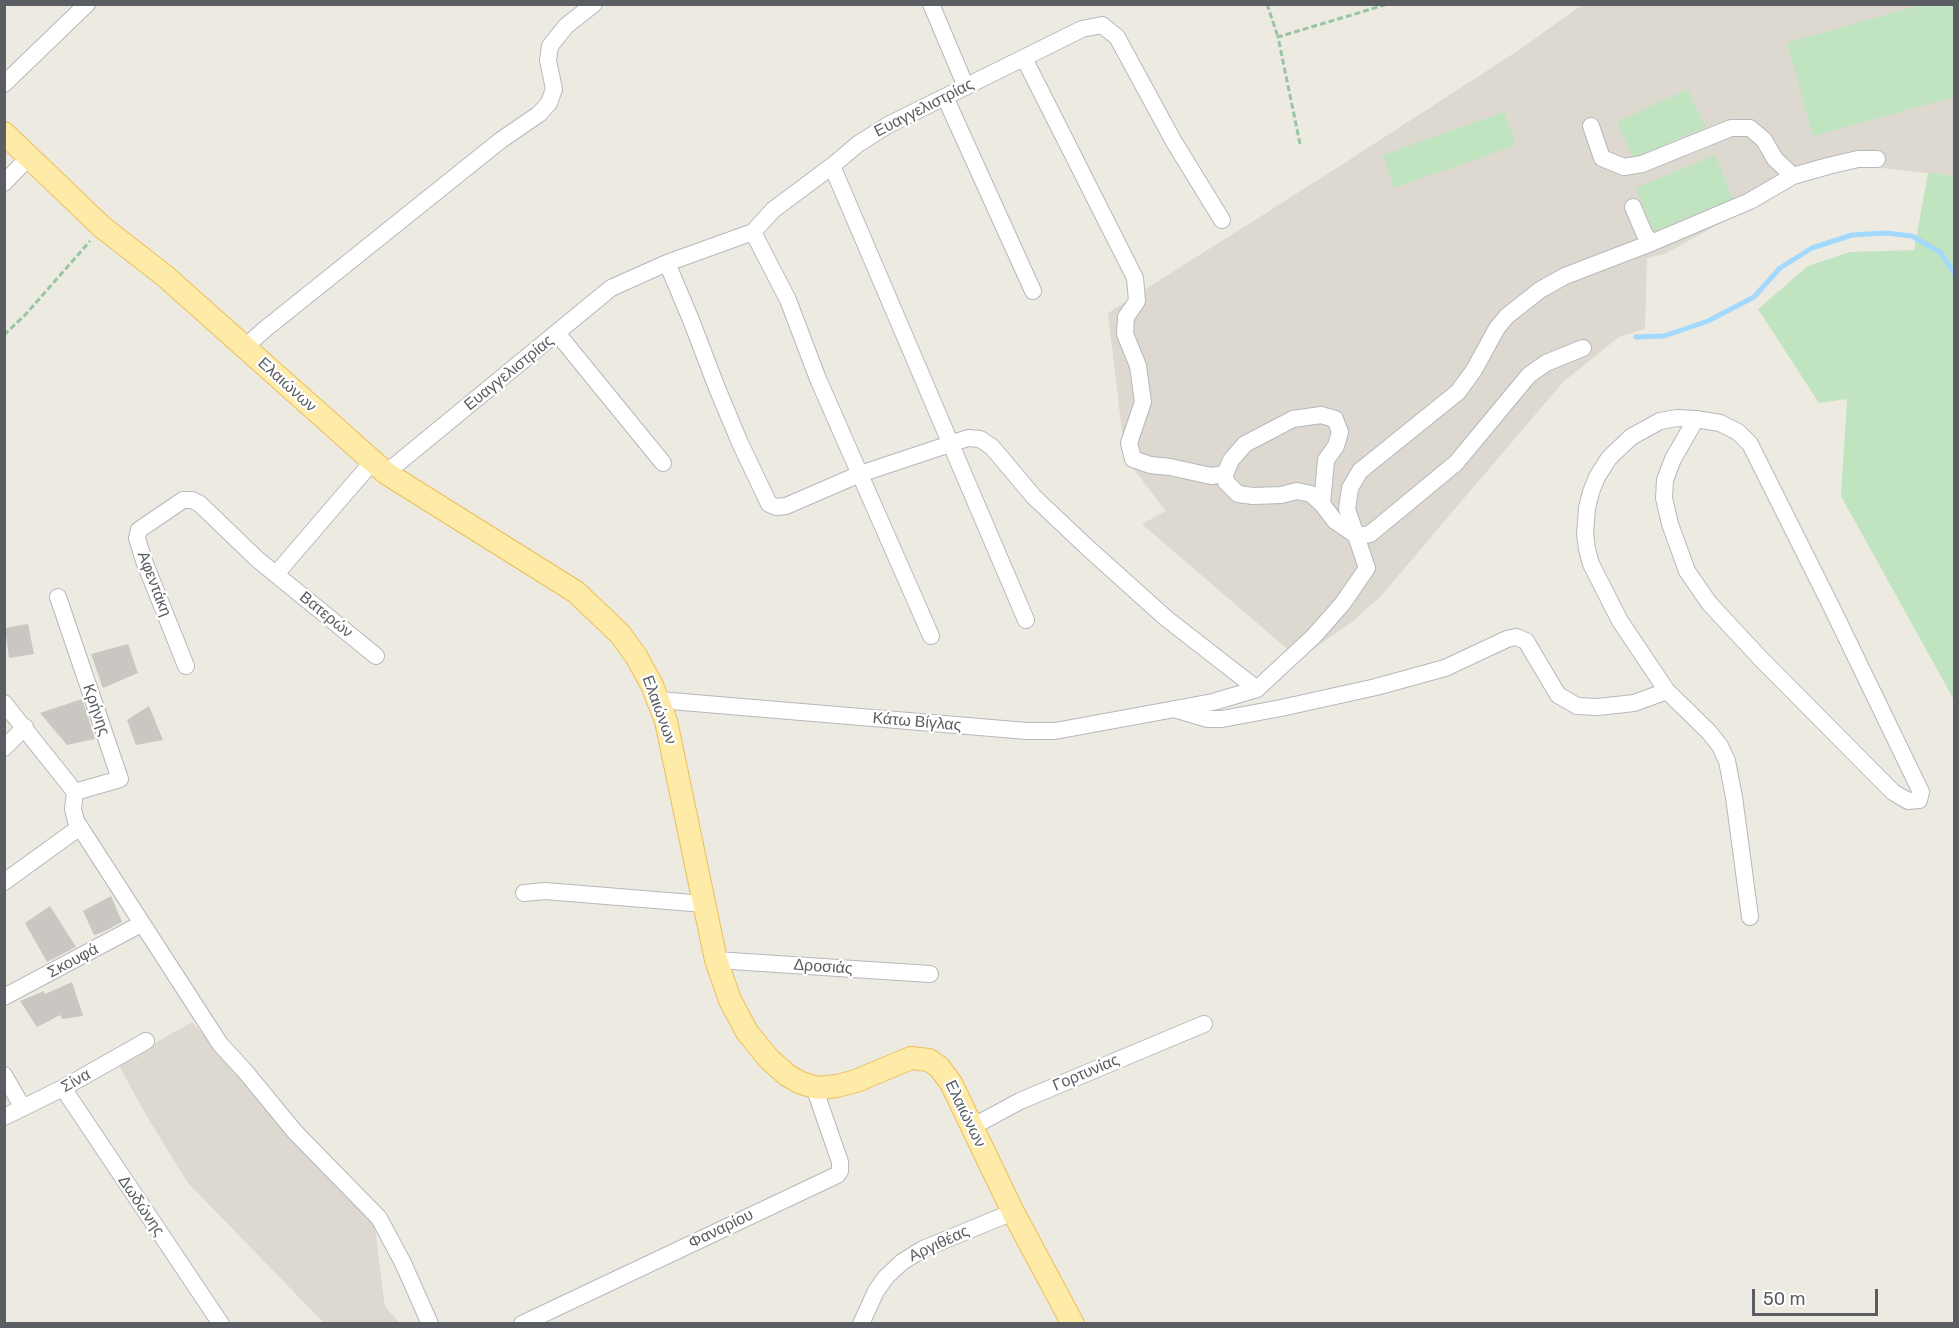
<!DOCTYPE html>
<meta charset="utf-8">
<style>
body{margin:0}
#map{position:relative;width:1959px;height:1328px;overflow:hidden;background:#edeae2;font-family:Rubik,sans-serif}
canvas{display:block}
.frame{position:absolute;inset:0;border:6px solid #5a5e62;pointer-events:none}
.scale{position:absolute;left:1752px;top:1289px;width:126px;height:27px;box-sizing:border-box;border:3px solid #5a5e62;border-top:0;padding-left:8px;font-size:18px;line-height:21px;white-space:nowrap;color:#5a5e62;-webkit-text-stroke:4px #fff;paint-order:stroke}
</style>
<div id="map">
<canvas width="1959" height="1328"></canvas>
<div class="frame"></div>
<div class="scale">50 m</div>
</div>
<script>
const g = document.querySelector('canvas').getContext('2d');
g.lineJoin = 'round';
function fillPath(path, color) { g.fillStyle = color; g.fill(path, 'evenodd'); }
const toPath = rows => new Path2D(rows.map(r => 'M' + r).join(''));
function stroke(path, color, width, dash) { g.strokeStyle = color; g.lineWidth = width; g.lineCap = dash ? 'butt' : 'round'; g.setLineDash(dash || []); g.stroke(path); }
function label(font, color, halo, rows, align = 'center') {
  g.font = font + ' Rubik,sans-serif'; g.lineWidth = 4.5; g.setLineDash([]); g.textBaseline = 'middle'; g.strokeStyle = halo; g.fillStyle = color; for (const [text, x, y, turn = 0] of rows) {
    g.save(); g.translate(x, y); g.rotate((+turn || 0) * Math.PI / 180); g.textAlign = isNaN(turn) ? turn : align; if (halo) g.strokeText(text, 0, 0); g.fillText(text, 0, 0); g.restore();
  }
}
fillPath(toPath([
 [1582,5,1954,5,1954,176,1881,168,1847,168,1798,180,1665,254,1647,258,1645,329,1619,337,1563,382,1380,597,1352,622,1299,659,1142,524,1166,511,1125,458,1108,313,1329,173,1519,50],
 [192,1022,257,1096,374,1221,385,1307,400,1323,324,1323,188,1183,146,1115,118,1064]
]), '#ddd9d0');
fillPath(toPath([
 [1923,4,1954,5,1954,97,1813,136,1787,43],
 [1688,89,1705,127,1634,159,1617,122],
 [1504,112,1516,145,1394,188,1383,155],
 [1715,155,1733,199,1654,231,1636,188],
 [1928,173,1954,176,1954,700,1841,496,1847,399,1819,403,1758,309,1808,266,1850,252,1914,250]
]), '#c0e4bf');
stroke(toPath([
 [1636,337,1664,336,1708,321,1754,297,1780,268,1812,248,1852,235,1885,233,1912,236,1941,253,1954,273]
]), '#a2d9fd', 5);
fillPath(toPath([
 [28,624,34,654,9,658,5,628],
 [128,644,138,673,103,688,91,654],
 [82,699,95,739,67,745,40,713],
 [149,706,163,740,136,745,127,720],
 [111,896,122,922,103,932,94,935,83,911],
 [50,906,76,947,47,962,25,923],
 [72,982,83,1016,62,1019,60,1015,37,1027,20,1001,44,991,45,994]
]), '#cac6c1');
const minor = toPath([
 [931,4,966,87],
 [1024,58,1135,278,1137,301,1126,317,1125,334,1138,366,1143,402,1129,443,1133,459,1150,465,1170,467,1211,476,1225,474],
 [4,84,87,4],
 [945,97,1033,291],
 [1591,126,1602,158,1624,167,1642,164,1731,128,1750,128,1764,140,1775,159,1793,176],
 [832,166,1026,620],
 [4,183,30,156],
 [1633,207,1644,233,1651,243],
 [753,232,788,300,818,379,931,636],
 [667,263,691,320,717,388,740,443,769,504,776,507,786,506,860,474,968,438,980,439,992,447,1034,497,1089,549,1167,619,1257,689],
 [557,333,663,463],
 [245,347,264,330,501,140,539,114,549,103,554,89,548,60,550,46,566,26,594,4],
 [1696,419,1673,459,1665,480,1664,498,1670,524,1687,571,1709,603,1761,659,1893,792,1908,801,1919,800,1921,792,1832,608,1750,444,1738,432,1720,423,1696,419,1677,418,1660,421,1631,437,1609,458,1597,477,1591,492,1587,508,1585,534,1587,549,1591,564,1620,621,1667,691,1709,732,1720,746,1727,761,1734,797,1750,917],
 [386,473,611,288,667,263,753,232,773,210,832,166,858,144,888,125,1082,29,1102,25,1117,37,1174,142,1222,220],
 [1322,504,1311,494,1297,491,1281,495,1253,496,1238,494,1226,482,1225,474,1231,460,1245,444,1293,419,1321,415,1335,419,1340,432,1336,446,1326,460,1322,504,1335,521,1357,536,1370,534,1456,463,1529,375,1546,363,1583,348],
 [276,574,373,461],
 [58,597,120,779,75,792],
 [186,666,144,561,137,538,139,530,183,500,192,500,200,504,257,559,376,656],
 [659,700,1027,731,1055,731,1213,702,1257,689,1314,636,1343,603,1367,568,1347,509,1350,488,1360,471,1458,392,1474,370,1497,328,1507,316,1540,290,1565,276,1651,243,1750,201,1793,176,1828,166,1858,159,1877,159],
 [4,703,75,792,73,809,76,821,220,1044,244,1070,295,1132,379,1218,403,1263,430,1324],
 [1174,709,1208,719,1222,719,1281,708,1376,687,1445,668,1507,639,1516,637,1526,641,1558,695,1577,706,1598,707,1634,703,1667,691],
 [4,748,25,727],
 [4,882,80,827],
 [524,893,545,891,704,904],
 [716,960,930,974],
 [4,997,141,924],
 [4,1075,23,1108],
 [63,1088,221,1324],
 [4,1117,63,1088,146,1041],
 [972,1127,1020,1101,1204,1024],
 [522,1324,837,1175,840,1171,840,1162,814,1087],
 [861,1324,876,1291,886,1277,902,1262,923,1249,1013,1212]
]);
const major = toPath([
 [4,133,102,227,165,276,386,473,576,592,620,634,636,656,652,685,666,721,716,960,730,1000,747,1032,769,1059,787,1075,801,1083,818,1088,837,1086,856,1081,911,1058,929,1060,939,1067,951,1083,1013,1212,1073,1324]
]);
stroke(minor, '#b5b8bc', 18);
stroke(major, '#edbe5a', 24);
stroke(toPath([
 [1267,4,1278,37],
 [1300,144,1278,37,1388,4],
 [4,335,26,314,90,241]
]), '#98c5a2', 3, [6, 3]);
stroke(minor, '#fff', 16);
stroke(major, '#fdeba7', 22);
label('16px', '#5a5e62', '#fff', [
 ["Ευαγγελιστρίας",924,108,-27],
 ["Ευαγγελιστρίας",509,373,-39],
 ["Ελαιώνων",287,385,42],
 ["Αφεντάκη",154,584,69],
 ["Βατερών",326,615,39],
 ["Κρήνης",96,710,71],
 ["Ελαιώνων",659,710,70],
 ["Κάτω Βίγλας",917,722,5],
 ["Σκουφά",73,961,-28],
 ["Δροσιάς",823,967,4],
 ["Γορτυνίας",1086,1073,-23],
 ["Σίνα",76,1081,-29],
 ["Ελαιώνων",965,1114,64],
 ["Δωδώνης",141,1206,56],
 ["Φαναρίου",721,1229,-26],
 ["Αργιθέας",939,1244,-25]
]);
</script>
